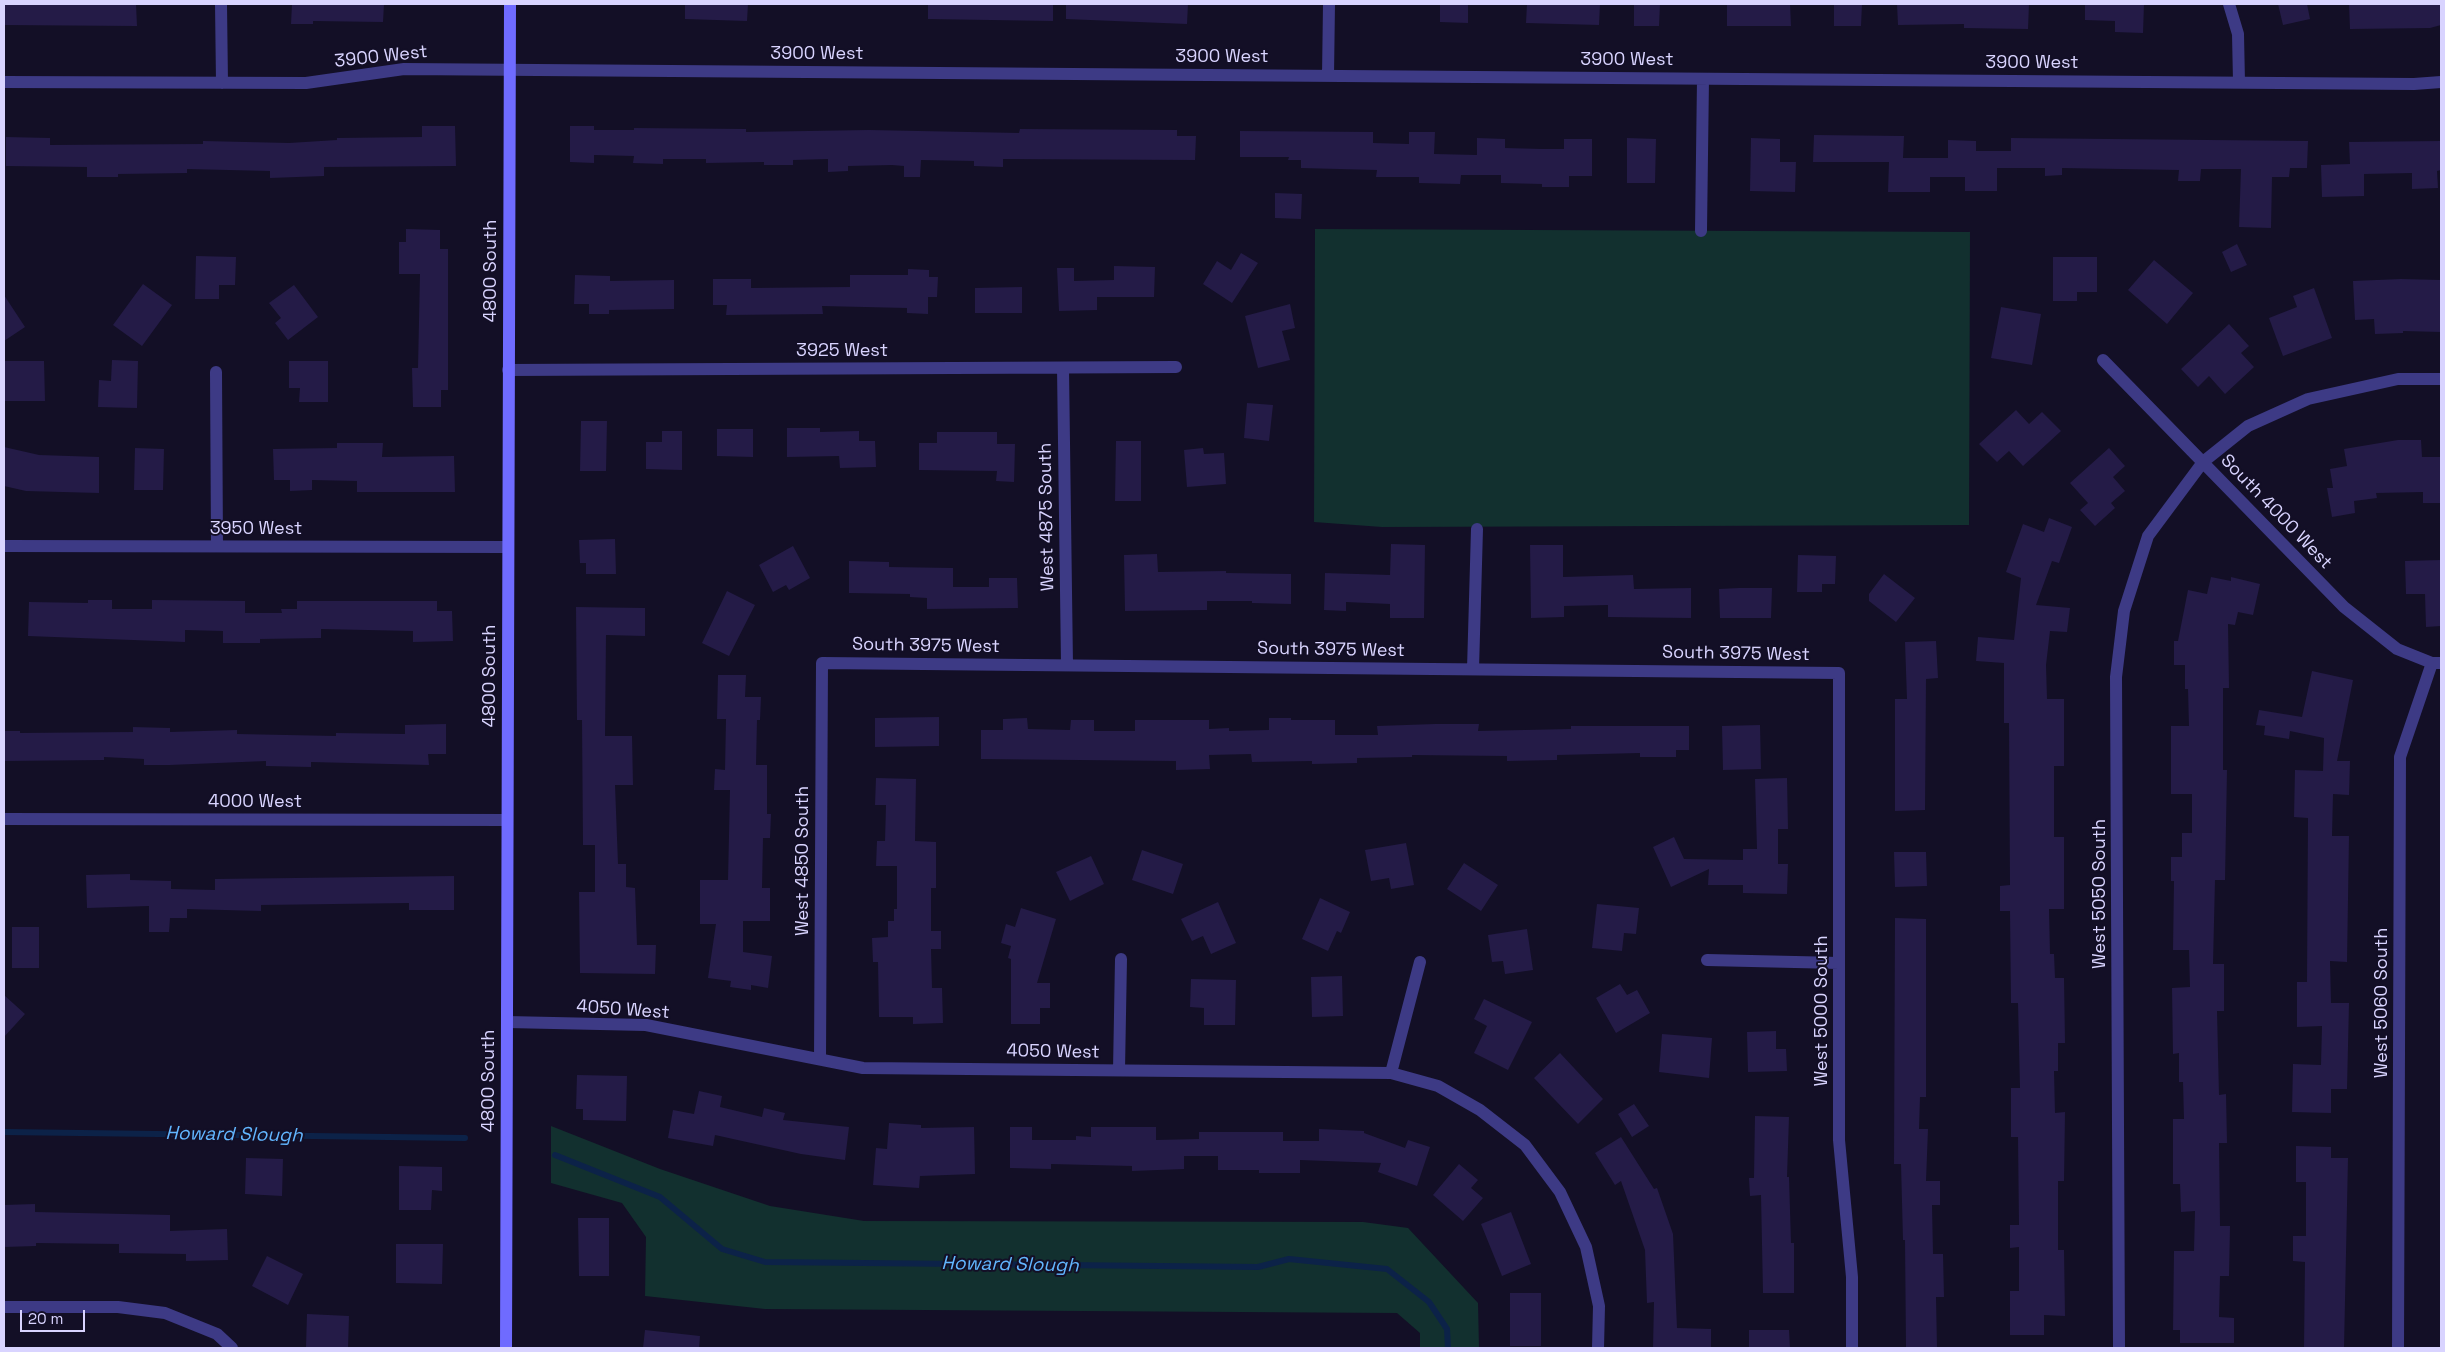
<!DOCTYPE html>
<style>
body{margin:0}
#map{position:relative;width:2445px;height:1352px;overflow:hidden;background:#130f26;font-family:"Space Grotesk",sans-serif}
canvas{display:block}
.frame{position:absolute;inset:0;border:5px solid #d9d4ff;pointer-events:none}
.scale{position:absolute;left:20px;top:1310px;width:65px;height:22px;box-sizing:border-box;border:2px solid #d9d4ff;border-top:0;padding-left:6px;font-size:15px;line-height:18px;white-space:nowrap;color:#d9d4ff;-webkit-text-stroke:4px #130f26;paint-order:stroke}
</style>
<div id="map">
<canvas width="2445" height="1352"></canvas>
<div class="frame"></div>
<div class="scale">20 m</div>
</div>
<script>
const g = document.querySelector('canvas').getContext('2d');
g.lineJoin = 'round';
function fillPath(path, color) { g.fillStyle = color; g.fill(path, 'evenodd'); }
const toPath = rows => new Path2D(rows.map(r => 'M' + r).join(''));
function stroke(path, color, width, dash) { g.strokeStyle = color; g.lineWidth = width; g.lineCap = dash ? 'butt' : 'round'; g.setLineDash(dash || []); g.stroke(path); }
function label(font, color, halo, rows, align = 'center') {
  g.font = font + ' "Space Grotesk",sans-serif'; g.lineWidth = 4; g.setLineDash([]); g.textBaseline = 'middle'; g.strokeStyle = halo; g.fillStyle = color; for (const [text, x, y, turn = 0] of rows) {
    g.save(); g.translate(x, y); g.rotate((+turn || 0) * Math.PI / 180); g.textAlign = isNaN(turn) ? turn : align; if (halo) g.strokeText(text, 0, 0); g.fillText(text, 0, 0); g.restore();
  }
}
fillPath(toPath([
 [1315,229,1970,232,1969,525,1382,527,1314,522],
 [551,1126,660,1169,770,1206,864,1221,1363,1222,1408,1228,1478,1303,1479,1348,1420,1348,1420,1333,1397,1313,765,1309,645,1296,646,1237,622,1203,551,1183]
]), '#12302f');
stroke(toPath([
 [4,1132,465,1138],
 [555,1155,660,1197,722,1249,765,1262,1258,1267,1289,1259,1387,1269,1429,1302,1447,1329,1448,1348]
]), '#0c2248', 6);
fillPath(toPath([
 [4,4,136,4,137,26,4,25],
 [292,4,384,4,383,22,313,21,313,24,291,24],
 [685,4,748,4,747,21,685,19],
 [928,4,1053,4,1053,21,928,19],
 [1066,4,1188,4,1187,24,1066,19],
 [1440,4,1468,4,1468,23,1440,22],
 [1527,4,1600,4,1599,25,1526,23],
 [1634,4,1660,4,1659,26,1634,26],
 [1727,4,1790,4,1791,26,1727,26],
 [1834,4,1862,4,1861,26,1834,26],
 [1897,4,2029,4,2028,29,1964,28,1964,24,1898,25],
 [2085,4,2144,4,2143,33,2115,32,2115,21,2085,20],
 [2278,4,2307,4,2310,19,2283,25],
 [2349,4,2441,4,2441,25,2430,28,2350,29],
 [422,126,455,126,456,166,324,167,324,176,270,178,270,171,187,169,187,173,118,174,118,177,87,177,87,167,6,166,6,137,50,138,50,145,203,144,203,141,289,143,337,140,337,138,422,137],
 [570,126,594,126,594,130,634,130,634,128,746,129,746,132,869,130,1019,133,1020,129,1177,130,1177,136,1196,136,1195,160,1003,159,1003,167,974,166,974,161,921,160,920,177,904,177,904,166,892,165,848,166,848,171,828,172,828,159,793,160,793,165,764,165,764,162,706,163,706,159,663,159,663,164,633,163,634,156,594,155,594,163,570,162],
 [1240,131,1373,132,1373,143,1409,144,1409,132,1435,132,1434,154,1477,155,1477,138,1505,139,1505,148,1542,149,1564,149,1564,139,1592,139,1592,176,1569,176,1569,187,1542,187,1542,184,1501,183,1501,175,1461,175,1460,184,1419,183,1419,177,1376,177,1377,170,1301,168,1301,160,1288,160,1289,157,1240,157],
 [1814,135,1904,136,1903,158,1948,158,1948,140,1976,141,1976,151,2011,151,2011,138,2308,141,2307,168,2290,168,2289,177,2272,177,2271,228,2239,227,2241,169,2201,169,2200,181,2178,181,2179,170,2062,168,2062,175,2045,176,2045,168,1997,168,1997,191,1965,191,1965,177,1930,177,1930,192,1888,192,1889,162,1813,162],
 [1627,138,1656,139,1655,183,1627,183],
 [1751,138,1780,139,1780,162,1796,162,1795,192,1750,191],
 [2441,141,2441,170,2437,171,2438,188,2412,189,2412,173,2364,174,2364,196,2322,197,2321,165,2350,164,2349,142],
 [1275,193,1302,194,1301,219,1275,218],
 [406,229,440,230,440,249,448,249,448,390,441,390,441,407,413,407,412,368,418,368,420,274,399,274,399,242,406,242],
 [2237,244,2247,265,2231,272,2222,252],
 [1241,253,1258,263,1232,303,1203,284,1217,261,1231,270],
 [196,256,236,257,235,285,219,285,219,299,195,299],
 [2053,257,2097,257,2097,292,2077,292,2077,301,2053,301],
 [2154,260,2193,293,2167,324,2128,290],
 [1114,266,1155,267,1154,297,1097,297,1097,310,1059,311,1057,268,1074,268,1074,281,1114,280],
 [908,269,929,270,929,277,938,277,937,297,928,297,928,314,907,313,907,308,822,306,823,314,726,315,727,305,713,305,713,279,751,279,751,288,850,287,850,275,908,275],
 [575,275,610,276,610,281,674,280,674,309,609,310,609,314,589,314,589,304,574,304],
 [2401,279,2441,280,2441,332,2403,331,2403,333,2375,334,2374,319,2355,320,2353,281],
 [143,284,172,305,142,346,113,325],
 [294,285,318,317,288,340,275,323,281,318,269,303],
 [1022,287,1022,313,975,313,975,288],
 [2314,288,2332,338,2283,356,2269,318,2297,307,2293,296],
 [4,295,25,327,4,341],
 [1290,304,1295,328,1282,331,1290,360,1258,368,1245,316],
 [2001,307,2041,314,2032,365,1991,358],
 [2229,324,2249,346,2241,353,2254,367,2225,394,2209,376,2198,387,2181,369],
 [112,360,138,361,137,408,98,407,99,380,111,381],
 [5,361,44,361,45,401,5,401],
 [289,361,328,361,328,402,299,402,300,388,289,388],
 [1247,403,1273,405,1269,441,1244,438],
 [2016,410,2029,424,2042,412,2061,431,2023,466,2009,451,1997,462,1979,444],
 [581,421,607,421,606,471,580,471],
 [787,428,820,428,820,432,859,431,859,441,875,441,876,467,840,468,839,456,787,457],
 [717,429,753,429,753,457,717,456],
 [662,431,682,431,682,470,646,469,646,442,662,442],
 [937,432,997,432,997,444,1015,444,1014,482,996,481,997,471,919,470,919,443,937,443],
 [2398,440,2421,440,2422,457,2440,457,2441,503,2423,503,2423,492,2376,493,2377,498,2354,501,2355,513,2332,517,2327,488,2333,488,2330,469,2347,466,2344,449],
 [1116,441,1141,441,1141,501,1115,501],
 [337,443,383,443,382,457,454,456,455,492,357,492,357,481,312,480,312,490,290,491,290,480,274,480,273,449,337,448],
 [4,447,39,455,99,457,99,493,26,491,4,486],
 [135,448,164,449,163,490,134,490],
 [1203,448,1204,454,1224,453,1226,484,1187,487,1184,450],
 [2109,448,2125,466,2113,477,2125,491,2111,503,2115,508,2095,526,2080,510,2088,503,2070,483],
 [2049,518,2072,527,2059,563,2052,561,2036,605,2070,608,2067,632,2050,631,2046,665,2047,699,2064,699,2064,766,2054,766,2054,837,2064,837,2064,909,2049,909,2050,954,2054,954,2055,978,2064,978,2065,1043,2058,1043,2058,1071,2054,1071,2055,1113,2065,1112,2064,1181,2058,1181,2058,1250,2064,1250,2065,1316,2044,1315,2044,1335,2010,1335,2010,1291,2019,1291,2019,1247,2010,1248,2010,1225,2019,1225,2018,1137,2011,1137,2011,1088,2020,1088,2018,1003,2011,1003,2010,911,2000,911,2000,886,2010,885,2009,723,2004,723,2004,663,1976,661,1978,637,2014,640,2021,578,2006,572,2023,524,2044,532],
 [615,539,616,574,586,574,586,563,580,563,579,540],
 [1391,544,1425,545,1424,618,1390,618,1390,604,1346,602,1346,611,1324,610,1325,573,1390,575],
 [1530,545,1563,545,1563,577,1633,575,1634,589,1691,588,1691,618,1608,617,1608,605,1564,606,1564,617,1531,618],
 [793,546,810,578,789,590,786,585,773,592,759,565],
 [1157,554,1158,572,1226,571,1226,573,1291,574,1291,604,1252,603,1252,601,1207,601,1207,610,1125,611,1124,555],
 [1798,555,1836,556,1835,584,1822,584,1822,592,1797,592],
 [2441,560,2441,626,2426,627,2425,594,2406,594,2405,561],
 [849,561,889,562,889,567,953,568,953,587,989,587,989,578,1017,578,1018,608,927,609,927,598,910,597,910,594,849,593],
 [1884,574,1915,598,1896,622,1869,601,1869,594],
 [2211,577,2231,581,2231,577,2260,584,2253,615,2238,612,2235,625,2228,624,2229,688,2223,688,2223,770,2227,770,2225,880,2215,880,2213,964,2224,964,2224,1011,2217,1011,2219,1095,2226,1094,2227,1143,2219,1143,2220,1226,2230,1226,2229,1276,2220,1276,2219,1317,2234,1318,2234,1343,2180,1343,2180,1330,2173,1330,2174,1251,2194,1251,2195,1211,2181,1212,2180,1184,2173,1184,2173,1119,2184,1119,2183,1082,2179,1082,2179,1053,2173,1054,2172,988,2190,987,2189,950,2173,950,2174,881,2171,881,2171,857,2182,857,2182,833,2192,833,2192,794,2171,794,2171,726,2189,726,2188,689,2185,689,2185,665,2174,665,2174,641,2178,641,2188,590,2207,594],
 [1739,588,1772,588,1771,618,1720,618,1719,589],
 [727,591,755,605,729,656,702,643],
 [88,600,112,600,112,609,152,609,152,600,245,601,245,613,282,613,281,609,297,609,297,601,437,601,437,611,452,611,453,641,413,642,413,631,321,629,321,638,260,639,260,643,223,643,223,631,185,630,185,642,28,636,29,602,88,603],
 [576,607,645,608,645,636,606,635,605,736,632,736,633,785,615,785,618,864,626,864,626,887,635,888,637,945,656,945,655,974,580,973,579,892,595,892,595,845,583,845,582,720,577,720],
 [1936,641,1938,678,1926,679,1925,810,1895,811,1895,699,1907,699,1905,642],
 [2312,671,2353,680,2337,761,2350,761,2349,795,2333,794,2332,836,2349,836,2347,962,2330,961,2331,1003,2349,1003,2347,1089,2331,1089,2331,1113,2292,1112,2293,1064,2321,1065,2322,1026,2297,1027,2297,982,2307,982,2308,818,2294,817,2295,770,2323,771,2324,738,2290,731,2289,739,2264,735,2265,726,2256,725,2259,710,2302,717],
 [718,675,746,675,745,697,761,697,760,720,757,720,756,765,767,765,767,814,771,814,770,838,763,838,762,888,770,888,770,921,743,921,743,952,772,956,768,988,751,985,751,990,730,987,731,981,708,978,716,924,700,924,700,880,728,880,730,790,714,790,715,769,725,770,726,719,717,719],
 [939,717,939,746,875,747,875,718],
 [1027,718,1028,729,1070,730,1071,720,1094,720,1094,731,1135,731,1135,720,1209,720,1209,729,1229,728,1229,731,1269,730,1269,718,1291,718,1291,720,1335,720,1335,735,1378,735,1377,726,1435,724,1479,724,1478,731,1571,729,1571,726,1689,726,1689,750,1676,750,1676,757,1640,757,1640,753,1557,755,1557,760,1507,761,1507,756,1412,755,1412,757,1357,758,1357,763,1312,764,1312,761,1252,762,1251,754,1209,755,1210,769,1176,770,1176,761,981,759,981,730,1003,730,1003,719],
 [446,724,446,754,428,754,429,765,311,762,311,767,266,766,266,761,169,765,144,765,144,759,104,757,104,760,4,761,4,731,20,731,20,733,133,732,133,727,170,728,170,732,237,730,237,734,336,736,336,733,405,734,405,725],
 [1760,725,1761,769,1723,770,1722,726],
 [876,778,916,779,915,841,936,842,936,888,931,888,931,931,941,931,941,949,931,949,932,988,942,988,943,1023,913,1024,913,1017,879,1017,878,962,873,962,872,938,888,937,888,921,894,921,894,909,897,909,897,866,876,866,877,841,885,841,886,805,875,805],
 [1787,778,1788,829,1778,829,1778,864,1788,864,1787,894,1743,893,1743,885,1708,885,1709,869,1671,887,1653,847,1674,837,1684,859,1743,860,1743,849,1757,849,1755,779],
 [1406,843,1414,885,1391,889,1389,878,1371,881,1365,850],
 [1142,850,1183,864,1173,894,1132,880],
 [1894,852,1926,852,1927,886,1895,887],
 [1091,856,1104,884,1070,901,1056,872],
 [1464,863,1498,885,1481,911,1447,889],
 [130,874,130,880,171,881,171,889,215,890,215,879,454,876,454,910,409,910,409,903,261,905,261,911,187,909,187,918,170,918,169,932,149,932,149,906,87,908,86,875],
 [1320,898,1350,912,1341,933,1337,931,1328,951,1302,939],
 [1218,902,1236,943,1211,954,1203,936,1192,941,1181,919],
 [1597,904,1639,908,1636,934,1624,933,1622,951,1592,948],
 [1021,908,1056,919,1037,983,1050,983,1050,1008,1040,1008,1040,1024,1011,1024,1011,959,1008,958,1011,946,1001,943,1006,924,1015,927],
 [1895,918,1926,919,1926,1097,1920,1097,1919,1129,1928,1129,1926,1181,1940,1181,1940,1205,1932,1205,1933,1254,1943,1254,1944,1297,1936,1297,1937,1348,1906,1348,1905,1240,1903,1240,1901,1164,1894,1164],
 [12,927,39,927,39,968,12,968],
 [1527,929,1533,970,1505,974,1503,961,1492,962,1488,935],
 [1342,976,1343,1016,1312,1017,1311,977],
 [1191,979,1236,980,1235,1025,1204,1025,1204,1008,1190,1007],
 [1620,984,1627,995,1637,990,1650,1013,1616,1033,1596,998],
 [4,995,25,1014,4,1037],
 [1484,999,1532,1022,1508,1070,1474,1053,1487,1026,1474,1019],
 [1776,1031,1776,1049,1786,1049,1787,1071,1748,1072,1747,1032],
 [1662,1034,1712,1038,1709,1078,1659,1072],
 [1560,1053,1603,1099,1578,1124,1534,1078],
 [577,1075,627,1076,626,1121,583,1120,583,1109,576,1109],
 [699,1091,722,1096,720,1107,762,1117,764,1108,785,1113,783,1120,849,1127,845,1160,801,1154,715,1135,713,1146,668,1138,673,1110,694,1114],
 [1634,1104,1649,1126,1632,1137,1618,1114],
 [1755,1116,1789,1117,1787,1177,1789,1177,1791,1243,1794,1243,1794,1293,1763,1293,1761,1195,1750,1196,1749,1178,1754,1178],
 [889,1123,921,1125,921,1128,974,1127,975,1174,920,1176,919,1188,873,1185,876,1148,887,1149],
 [1010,1127,1032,1127,1032,1140,1076,1140,1076,1136,1091,1137,1091,1127,1156,1127,1156,1140,1199,1139,1199,1132,1283,1132,1283,1141,1319,1141,1319,1129,1364,1131,1364,1133,1405,1148,1408,1140,1430,1147,1417,1186,1378,1172,1381,1163,1300,1160,1300,1173,1259,1173,1259,1170,1218,1170,1218,1156,1184,1156,1184,1169,1132,1171,1132,1166,1051,1164,1051,1169,1010,1168],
 [1621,1137,1654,1189,1657,1188,1673,1234,1677,1328,1711,1329,1711,1348,1653,1348,1654,1302,1647,1303,1645,1250,1621,1181,1615,1185,1595,1153],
 [2296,1146,2331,1147,2331,1158,2348,1158,2344,1348,2304,1348,2305,1262,2293,1261,2293,1236,2306,1236,2306,1182,2296,1182],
 [246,1158,283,1159,282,1196,245,1194],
 [1459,1164,1478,1180,1471,1188,1483,1198,1463,1221,1433,1195],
 [399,1166,442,1167,442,1191,432,1190,431,1210,399,1210],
 [35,1204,35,1212,170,1215,170,1231,227,1229,228,1260,186,1261,186,1254,119,1253,119,1244,36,1243,36,1246,4,1247,4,1205],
 [1511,1212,1531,1264,1502,1276,1481,1224],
 [578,1218,609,1218,609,1276,579,1276],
 [396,1244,443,1244,442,1284,396,1283],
 [267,1256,303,1274,288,1305,252,1286],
 [1510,1293,1541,1293,1541,1346,1510,1346],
 [307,1314,349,1316,348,1348,306,1347],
 [645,1330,700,1336,699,1348,643,1348],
 [1749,1330,1789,1330,1790,1348,1749,1348]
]), '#241b47');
stroke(toPath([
 [221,4,222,83],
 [2229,4,2238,34,2239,82],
 [1328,76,1329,4],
 [4,82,306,83,404,69,2414,84,2441,82],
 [1701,231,1703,79],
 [2103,360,2344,607,2397,649,2432,663,2441,663],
 [1063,368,1067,665],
 [508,370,1176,367],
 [216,372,217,546],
 [4,546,508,547],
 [1473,669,1477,529],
 [4,819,507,820],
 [1707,960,1839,963],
 [507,1022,646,1025,863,1068,1391,1073,1438,1086,1480,1110,1525,1145,1560,1192,1586,1247,1599,1306,1598,1348],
 [820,1059,822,663,1839,673,1839,1140,1852,1277,1852,1348],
 [1119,1070,1121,959],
 [1391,1073,1420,962],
 [4,1307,118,1307,165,1313,217,1334,232,1348],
 [2119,1348,2116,677,2124,611,2148,536,2203,462,2248,426,2308,399,2398,379,2441,379],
 [2398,1348,2400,757,2432,663]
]), '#3d3a85', 12);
stroke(toPath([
 [506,1348,510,4]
]), '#6f6bff', 12);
label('18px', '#d9d4ff', '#130f26', [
 ["3900 West",817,54],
 ["3900 West",381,57,-6],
 ["3900 West",1222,57],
 ["3900 West",1627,60],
 ["3900 West",2032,63],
 ["4800 South",491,271,-90],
 ["3925 West",842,351],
 ["South 4000 West",2276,512,46],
 ["West 4875 South",1047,517,-91],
 ["3950 West",256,529],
 ["South 3975 West",926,646,1],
 ["South 3975 West",1331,650,1],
 ["South 3975 West",1736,654,1],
 ["4800 South",490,676,-90],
 ["4000 West",255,802],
 ["West 4850 South",803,861,-90],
 ["West 5050 South",2100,894,-90],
 ["West 5060 South",2382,1003,-90],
 ["4050 West",623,1010,4],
 ["West 5000 South",1822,1011,-90],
 ["4050 West",1053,1052,1],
 ["4800 South",489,1081,-90]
]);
label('italic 19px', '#62b6ff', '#130f26', [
 ["Howard Slough",234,1135,1],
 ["Howard Slough",1010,1265,1]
]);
</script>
